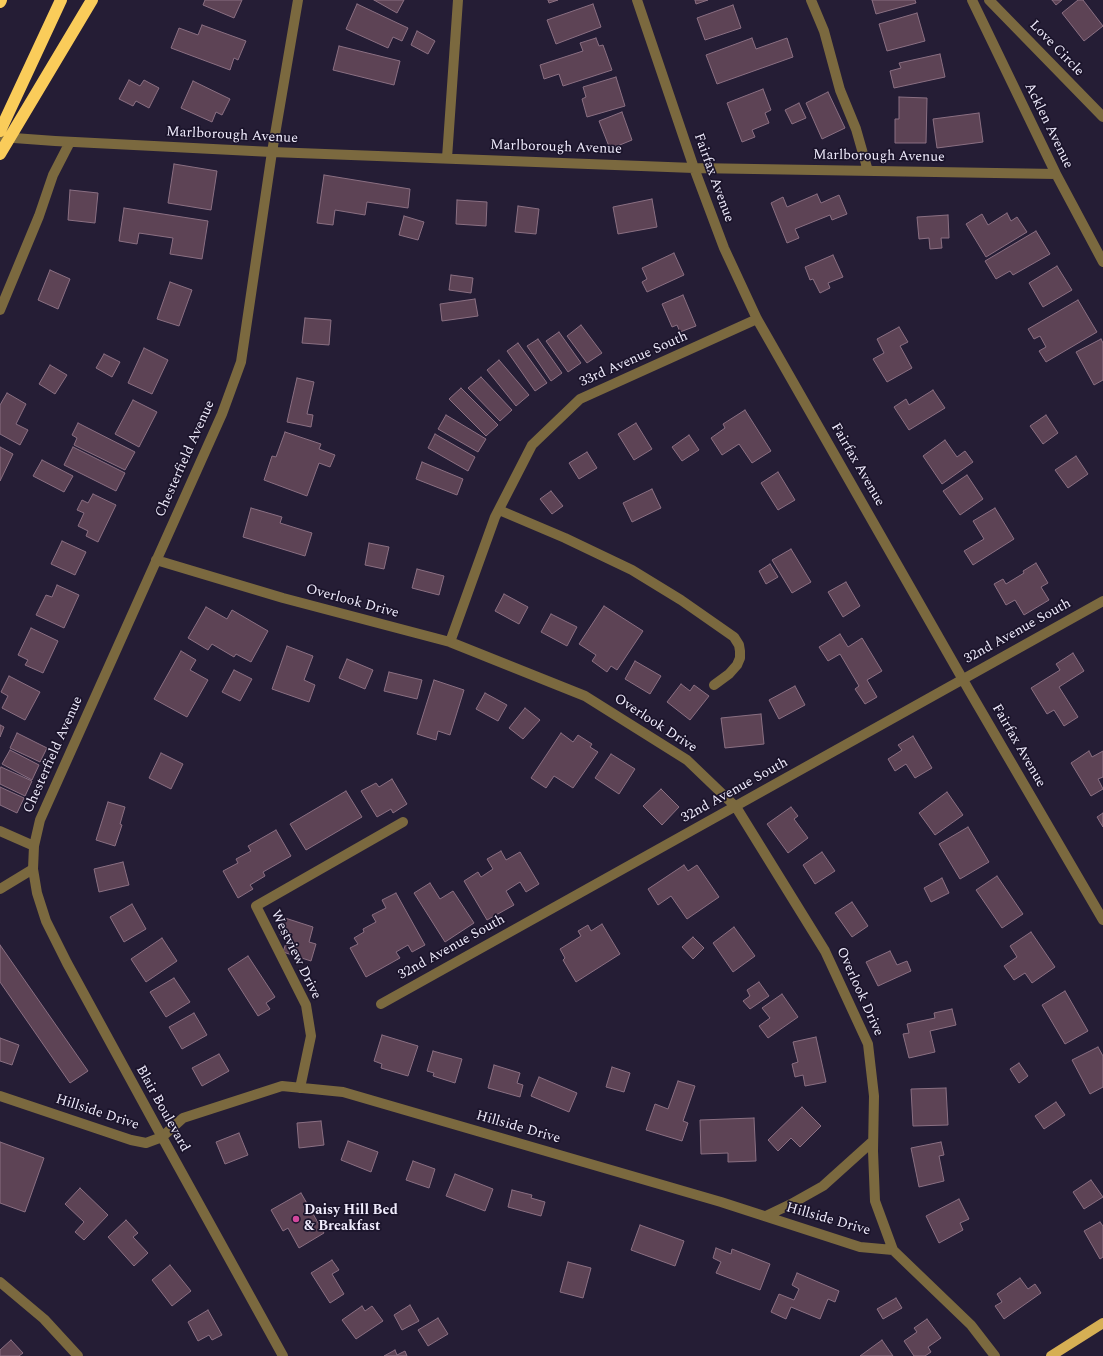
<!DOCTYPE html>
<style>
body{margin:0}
canvas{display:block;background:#251d35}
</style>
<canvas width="1103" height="1356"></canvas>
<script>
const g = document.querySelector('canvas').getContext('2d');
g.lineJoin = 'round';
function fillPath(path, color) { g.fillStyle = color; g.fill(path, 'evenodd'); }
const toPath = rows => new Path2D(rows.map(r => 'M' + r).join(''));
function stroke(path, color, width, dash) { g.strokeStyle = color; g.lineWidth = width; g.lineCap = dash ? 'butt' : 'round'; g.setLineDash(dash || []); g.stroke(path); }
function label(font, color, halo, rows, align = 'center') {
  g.font = font + ' Spectral,serif'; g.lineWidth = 3.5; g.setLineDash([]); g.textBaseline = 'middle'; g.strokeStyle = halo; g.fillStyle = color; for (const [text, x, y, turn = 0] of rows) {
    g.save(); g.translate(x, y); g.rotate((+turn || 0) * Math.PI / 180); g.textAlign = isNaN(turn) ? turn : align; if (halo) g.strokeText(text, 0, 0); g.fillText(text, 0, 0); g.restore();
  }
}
const building = toPath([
 [205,0,242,0,234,18,203,5,205,0],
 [374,0,404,0,397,13,374,0],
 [548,0,558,0,549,3,548,0],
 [695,0,708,0,696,4,695,0],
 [872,0,915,0,916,3,876,14,872,0],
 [1052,0,1062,0,1056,5,1052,0],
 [1078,0,1083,0,1103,26,1084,41,1062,13,1078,0],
 [357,4,408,28,402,41,393,37,388,48,346,29,357,4],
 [593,4,601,27,556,44,547,20,593,4],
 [733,5,741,28,705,40,697,18,733,5],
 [917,13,925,41,887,51,879,24,917,13],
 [202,25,246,41,238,60,234,58,230,70,171,48,179,28,198,35,202,25],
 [417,31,435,41,428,54,411,45,417,31],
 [596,38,599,46,603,45,612,70,563,86,559,74,544,79,540,65,583,51,580,43,596,38],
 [752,38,756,49,787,38,793,57,717,84,706,55,752,38],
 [339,46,400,61,394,85,333,70,339,46],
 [940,54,945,77,894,88,890,71,901,68,899,63,940,54],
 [616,77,625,106,587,117,582,99,586,97,583,87,616,77],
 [129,80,140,86,144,80,159,88,149,108,136,101,133,106,119,99,129,80],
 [193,81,230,99,222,115,216,112,212,122,181,108,193,81],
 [763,89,771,110,765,113,769,123,752,130,755,137,742,142,727,103,763,89],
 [828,92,845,128,822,139,806,103,828,92],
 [899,97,927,98,926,143,895,143,895,119,899,119,899,97],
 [799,103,806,118,792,124,785,110,799,103],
 [622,112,632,140,610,149,599,121,622,112],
 [979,113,983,142,937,148,933,119,979,113],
 [174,164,217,171,211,210,168,203,174,164],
 [324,175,410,189,408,208,367,202,365,215,335,210,333,225,317,223,324,175],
 [70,190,98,193,95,223,68,220,70,190],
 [817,194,821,203,839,195,847,214,832,220,830,215,795,229,799,238,787,243,771,203,783,197,787,207,817,194],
 [652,199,657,227,618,234,613,207,652,199],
 [457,200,487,202,486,226,456,224,457,200],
 [518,206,539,209,536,234,515,232,518,206],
 [124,208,208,221,202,259,170,254,173,238,139,233,137,244,119,241,124,208],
 [1007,213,1011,221,1017,217,1027,232,986,257,966,224,982,214,988,225,1007,213],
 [948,215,949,238,941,238,942,248,930,249,929,238,919,239,917,217,948,215],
 [404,216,424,222,418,240,399,235,404,216],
 [1036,231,1050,254,1013,275,1010,271,996,279,985,261,1036,231],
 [674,253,684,275,647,292,642,282,647,279,642,268,674,253],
 [833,255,843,277,828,283,830,288,820,293,813,279,810,280,805,267,833,255],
 [1057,266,1072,290,1043,307,1029,283,1057,266],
 [50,270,70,279,58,309,38,300,50,270],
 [451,275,473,278,471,293,449,290,451,275],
 [170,282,192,290,179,326,157,319,170,282],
 [683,295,696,326,680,332,677,325,672,327,662,304,683,295],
 [475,299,478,316,442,321,440,304,475,299],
 [1078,300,1097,332,1046,362,1039,351,1046,347,1040,336,1034,339,1028,329,1078,300],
 [305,318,331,320,329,345,302,343,305,318],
 [581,325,602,353,587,363,567,336,581,325],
 [899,327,908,342,900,346,912,368,887,382,873,359,884,353,877,339,899,327],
 [559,332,581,363,568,372,546,341,559,332],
 [538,339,562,373,551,381,527,346,538,339],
 [1101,339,1103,343,1103,380,1094,385,1076,352,1101,339],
 [518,343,547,383,535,391,507,351,518,343],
 [144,348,168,360,152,394,128,383,144,348],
 [104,354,120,362,112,377,96,368,104,354],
 [499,360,529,395,516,406,487,370,499,360],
 [50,365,67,375,55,394,39,384,50,365],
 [481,377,512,410,500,421,468,388,481,377],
 [297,378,314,382,307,414,313,415,311,427,287,422,297,378],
 [461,388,498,425,486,436,449,399,461,388],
 [933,390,945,408,909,430,894,407,906,399,909,405,933,390],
 [7,393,26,404,16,424,28,430,20,445,0,434,0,405,7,393],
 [133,400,157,412,139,447,115,434,133,400],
 [745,410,771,451,752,463,739,444,722,455,711,438,725,428,723,424,745,410],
 [446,415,486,439,478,452,438,429,446,415],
 [1046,415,1058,433,1043,444,1030,426,1046,415],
 [78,423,135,452,125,470,74,445,77,438,72,435,78,423],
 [636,423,652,449,634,460,618,434,636,423],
 [285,432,321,444,319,449,335,455,330,467,319,463,307,496,264,480,272,456,276,457,285,432],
 [435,434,475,457,468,471,428,448,435,434],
 [689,435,699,450,682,461,672,447,689,435],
 [945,440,957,457,965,451,973,462,942,484,923,456,945,440],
 [0,447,13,454,0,481,0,447],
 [73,447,125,473,116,491,64,465,73,447],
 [587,452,597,468,579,479,569,463,587,452],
 [1076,456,1088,474,1068,488,1055,470,1076,456],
 [42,460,73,476,64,492,33,476,42,460],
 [422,462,463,479,457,495,416,479,422,462],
 [778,472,795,500,778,510,761,483,778,472],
 [967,475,983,499,960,515,943,491,967,475],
 [652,489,661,508,632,522,623,503,652,489],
 [551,491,563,506,552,514,540,499,551,491],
 [93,494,116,505,98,542,86,536,88,531,78,526,84,513,77,510,82,500,88,503,93,494],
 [251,508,282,517,280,523,312,533,305,556,243,537,251,508],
 [995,508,1014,539,973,565,964,551,984,539,973,521,995,508],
 [62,541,86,552,75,575,51,564,62,541],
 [369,543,389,547,384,569,365,565,369,543],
 [791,549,811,582,792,593,772,560,791,549],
 [1036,563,1048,583,1041,587,1049,600,1024,615,1015,600,1006,605,994,584,1003,579,1006,584,1024,573,1023,571,1036,563],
 [770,564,778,577,766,584,759,571,770,564],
 [417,569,444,576,439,595,412,588,417,569],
 [846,582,860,606,843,617,828,592,846,582],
 [57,585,79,595,64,628,36,615,46,595,52,597,57,585],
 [504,594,528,607,519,624,495,611,504,594],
 [604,606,643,631,617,670,611,666,607,672,592,661,596,655,579,644,604,606],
 [206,607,227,619,232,610,268,631,251,662,236,654,234,657,212,644,208,650,188,638,206,607],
 [551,614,577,627,567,646,541,632,551,614],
 [31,628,58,641,43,673,25,665,28,660,18,655,31,628],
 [840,634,848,647,862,638,882,671,867,680,877,697,865,704,855,689,859,686,840,654,828,661,819,647,840,634],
 [287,646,313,656,304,680,315,685,309,702,272,689,287,646],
 [181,651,196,660,190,670,208,680,187,717,154,699,181,651],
 [1073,653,1084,671,1059,687,1078,717,1064,726,1054,710,1047,714,1031,688,1060,670,1056,664,1073,653],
 [347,659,373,670,365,689,339,678,347,659],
 [635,661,661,676,650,694,625,679,635,661],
 [234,670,252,679,240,701,222,692,234,670],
 [389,672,422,680,417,699,384,691,389,672],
 [9,676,40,692,25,720,2,708,8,696,1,692,9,676],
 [434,680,464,690,450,735,438,731,436,740,417,734,434,680],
 [681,684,690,691,694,685,709,696,690,720,667,702,681,684],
 [795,686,805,705,779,719,769,700,795,686],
 [485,693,507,705,498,721,476,709,485,693],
 [525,708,540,720,523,739,509,728,525,708],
 [761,714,764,744,725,748,721,718,761,714],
 [0,725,4,727,0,737,0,725],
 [17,733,47,748,40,762,10,748,17,733],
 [561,733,573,742,578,735,592,744,590,747,598,752,573,788,554,776,546,788,531,778,561,733],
 [913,736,932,768,915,778,906,764,895,771,888,759,902,750,898,745,913,736],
 [10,750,39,765,32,780,2,764,10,750],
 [1089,751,1092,757,1103,751,1103,777,1098,779,1103,789,1091,796,1071,763,1089,751],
 [161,753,183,764,171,789,149,778,161,753],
 [611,754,635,769,619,794,595,778,611,754],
 [1,767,32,781,25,796,0,784,0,769,1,767],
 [392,779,407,804,393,813,391,809,377,817,361,791,376,783,379,787,392,779],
 [0,787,24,798,17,813,0,805,0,787],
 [661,789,679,807,662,825,643,806,661,789],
 [346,791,362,817,306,850,290,824,346,791],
 [947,792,963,815,935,835,919,813,947,792],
 [108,802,125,807,120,824,122,825,115,846,96,840,108,802],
 [791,807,798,816,794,819,808,838,788,853,767,824,791,807],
 [1103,813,1103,827,1097,817,1103,813],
 [968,827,989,862,960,879,939,844,968,827],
 [276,830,291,856,263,872,265,876,250,885,253,889,238,898,223,871,238,863,236,859,251,851,248,846,276,830],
 [501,851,506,860,520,852,539,884,526,892,520,882,506,891,514,905,487,920,464,881,478,872,481,877,493,869,487,859,501,851],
 [822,852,835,871,815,884,803,865,822,852],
 [123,862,129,885,99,892,94,869,123,862],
 [684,865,688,871,697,865,719,897,687,919,671,896,658,905,648,889,684,865],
 [997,876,1023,914,1002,928,976,890,997,876],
 [942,878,949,893,931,902,924,888,942,878],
 [430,883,440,899,453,891,474,923,445,942,414,893,430,883],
 [396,893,425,945,412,952,408,945,396,952,400,958,366,977,350,948,358,944,354,938,364,932,363,929,376,922,372,915,386,908,382,900,396,893],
 [852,902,868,926,852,937,835,913,852,902],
 [132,904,146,929,124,942,110,917,132,904],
 [285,918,313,927,309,942,316,944,311,961,283,952,288,937,280,935,285,918],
 [602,924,620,954,576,982,563,960,565,958,560,949,581,936,578,931,588,925,591,931,602,924],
 [734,927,755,956,733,972,713,943,734,927],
 [1031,932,1055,967,1032,983,1025,973,1014,980,1004,966,1017,957,1010,946,1031,932],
 [693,937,704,948,693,959,682,947,693,937],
 [162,938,177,961,146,982,131,959,162,938],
 [0,945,88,1071,70,1083,0,982,0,945],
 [890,951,897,965,907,961,911,971,878,986,866,962,890,951],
 [248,956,275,997,266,1003,270,1009,258,1016,228,969,248,956],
 [174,978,190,1002,166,1017,150,992,174,978],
 [759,982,769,996,750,1009,743,1001,750,996,747,990,759,982],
 [1065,991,1088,1031,1065,1044,1042,1005,1065,991],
 [782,994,798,1017,768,1038,759,1026,770,1018,762,1008,782,994],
 [952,1009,956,1025,930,1031,935,1052,909,1058,903,1034,909,1033,907,1024,935,1018,934,1013,952,1009],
 [194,1013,207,1035,182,1049,169,1027,194,1013],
 [382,1035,418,1046,408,1076,381,1068,382,1064,374,1061,382,1035],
 [816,1037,826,1082,805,1086,803,1075,795,1077,792,1064,798,1062,793,1042,816,1037],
 [0,1038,19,1045,12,1065,0,1061,0,1038],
 [1098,1047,1103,1056,1103,1087,1090,1094,1072,1060,1098,1047],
 [433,1051,462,1059,455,1083,433,1076,434,1073,427,1071,433,1051],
 [219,1054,229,1071,202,1086,192,1068,219,1054],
 [1019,1063,1028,1076,1019,1083,1010,1069,1019,1063],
 [494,1065,520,1073,517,1083,523,1085,520,1097,488,1088,494,1065],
 [612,1067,630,1073,624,1092,606,1087,612,1067],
 [539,1077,577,1093,569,1112,531,1096,539,1077],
 [678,1081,695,1086,683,1121,688,1123,682,1141,646,1130,655,1104,668,1109,678,1081],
 [946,1088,948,1125,913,1126,911,1089,946,1088],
 [1056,1102,1065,1115,1044,1129,1035,1116,1056,1102],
 [802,1107,821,1126,800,1147,791,1138,778,1151,768,1140,802,1107],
 [754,1118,756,1161,728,1162,728,1153,701,1154,700,1120,754,1118],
 [321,1121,324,1145,299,1148,297,1123,321,1121],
 [239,1133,248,1155,225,1164,216,1142,239,1133],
 [348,1141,378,1152,371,1172,341,1160,348,1141],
 [0,1142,44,1158,25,1212,0,1203,0,1142],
 [941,1142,944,1155,939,1156,944,1181,919,1187,911,1148,941,1142],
 [413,1161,435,1169,429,1188,406,1180,413,1161],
 [455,1174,493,1189,485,1211,446,1196,455,1174],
 [1091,1180,1103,1197,1084,1209,1073,1192,1091,1180],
 [80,1188,108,1215,84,1240,75,1232,84,1222,65,1204,80,1188],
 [512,1190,532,1195,531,1198,545,1202,541,1216,508,1207,512,1190],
 [301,1193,324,1233,299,1248,288,1228,283,1231,271,1210,301,1193],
 [959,1199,969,1219,960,1223,963,1230,939,1243,926,1216,959,1199],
 [126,1220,138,1233,133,1237,148,1253,134,1266,108,1237,126,1220],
 [1100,1222,1103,1226,1103,1257,1100,1259,1084,1231,1100,1222],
 [640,1225,684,1241,675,1266,631,1250,640,1225],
 [716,1248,731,1254,732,1249,770,1264,760,1290,716,1273,721,1262,713,1258,716,1248],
 [332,1260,339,1270,332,1274,344,1294,330,1303,311,1273,332,1260],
 [568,1262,591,1268,583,1298,560,1292,568,1262],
 [170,1265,191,1291,172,1306,152,1280,170,1265],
 [797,1273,839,1291,835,1302,828,1299,820,1319,791,1307,786,1319,771,1312,779,1294,794,1300,799,1289,792,1285,797,1273],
 [1020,1278,1028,1289,1035,1284,1041,1293,1004,1319,995,1306,1002,1302,997,1294,1020,1278],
 [896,1298,902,1308,883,1319,877,1309,896,1298],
 [410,1305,419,1321,402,1330,394,1315,410,1305],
 [362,1306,365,1311,372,1306,383,1321,356,1339,342,1320,362,1306],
 [208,1310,222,1335,212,1340,209,1335,198,1341,188,1322,208,1310],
 [438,1318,448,1334,428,1346,418,1330,438,1318],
 [927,1319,941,1338,928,1347,931,1352,925,1356,914,1356,904,1341,917,1332,914,1328,927,1319],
 [11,1340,23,1353,19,1356,0,1356,0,1350,11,1340],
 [882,1340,893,1356,860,1356,882,1340],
 [395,1350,397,1355,405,1351,407,1356,384,1356,395,1350]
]);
fillPath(building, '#5d4355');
stroke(building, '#8a6f82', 1);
stroke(toPath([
 [637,0,694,168,724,248,757,319,970,692,1103,920],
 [811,0,824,31,840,90,856,129,868,171],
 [972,0,1056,174,1103,262],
 [989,0,1103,117],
 [0,137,55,141,272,152,694,168,1056,174],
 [447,158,458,0],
 [0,310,39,216,53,175,70,142],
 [499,510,565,538,632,570,681,600,734,637,739,645,740,651,740,658,737,665,729,674,714,685],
 [156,560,283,598,450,642,585,696,687,760,736,807,825,951,868,1044,874,1096,873,1151,875,1201,893,1250],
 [450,642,495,517,532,445,580,399,757,319],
 [0,831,34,846],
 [0,889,33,869],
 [381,1004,1103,601],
 [300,1088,311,1036,306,1005,256,906,403,822],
 [0,1096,131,1140,146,1143,162,1137,183,1118,282,1086,343,1092,721,1202,860,1247,893,1250,971,1325,995,1356],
 [766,1216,791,1204,823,1186,873,1141],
 [0,1282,44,1319,78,1356],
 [283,1356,162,1137,67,963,46,921,37,893,33,869,34,846,40,820,222,414,241,362,272,152,298,0]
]), '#7b693f', 10);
stroke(toPath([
 [1051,1356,1103,1323]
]), '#d6af54', 10);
stroke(toPath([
 [0,2,1,0],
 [0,131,61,0],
 [0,154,92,0]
]), '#facc5a', 12);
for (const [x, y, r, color] of [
 [296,1219,4,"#d1479c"]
]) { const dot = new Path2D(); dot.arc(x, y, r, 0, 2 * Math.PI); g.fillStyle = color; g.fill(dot); stroke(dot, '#1b142b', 1.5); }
label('14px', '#f0ecfd', '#1b142b', [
 ["Love Circle",1056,49,46],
 ["Acklen Avenue",1048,126,64],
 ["Marlborough Avenue",232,136,3],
 ["Marlborough Avenue",556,148,2],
 ["Marlborough Avenue",879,157,1],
 ["Fairfax Avenue",713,178,70],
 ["33rd Avenue South",634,360,-24],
 ["Chesterfield Avenue",186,459,-66],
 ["Fairfax Avenue",857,465,60],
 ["Overlook Drive",352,602,15],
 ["32nd Avenue South",1018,632,-29],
 ["Overlook Drive",655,724,33],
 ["Fairfax Avenue",1018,746,60],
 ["Chesterfield Avenue",54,755,-66],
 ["32nd Avenue South",735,791,-29],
 ["32nd Avenue South",452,948,-29],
 ["Westview Drive",295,955,64],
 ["Overlook Drive",859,992,66],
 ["Blair Boulevard",162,1109,61],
 ["Hillside Drive",97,1113,18],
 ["Hillside Drive",518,1128,16],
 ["Hillside Drive",828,1220,16]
]);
label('bold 14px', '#f0ecfd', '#1b142b', [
 ["Daisy Hill Bed",304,1211],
 ["& Breakfast",304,1227]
], 'left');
</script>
